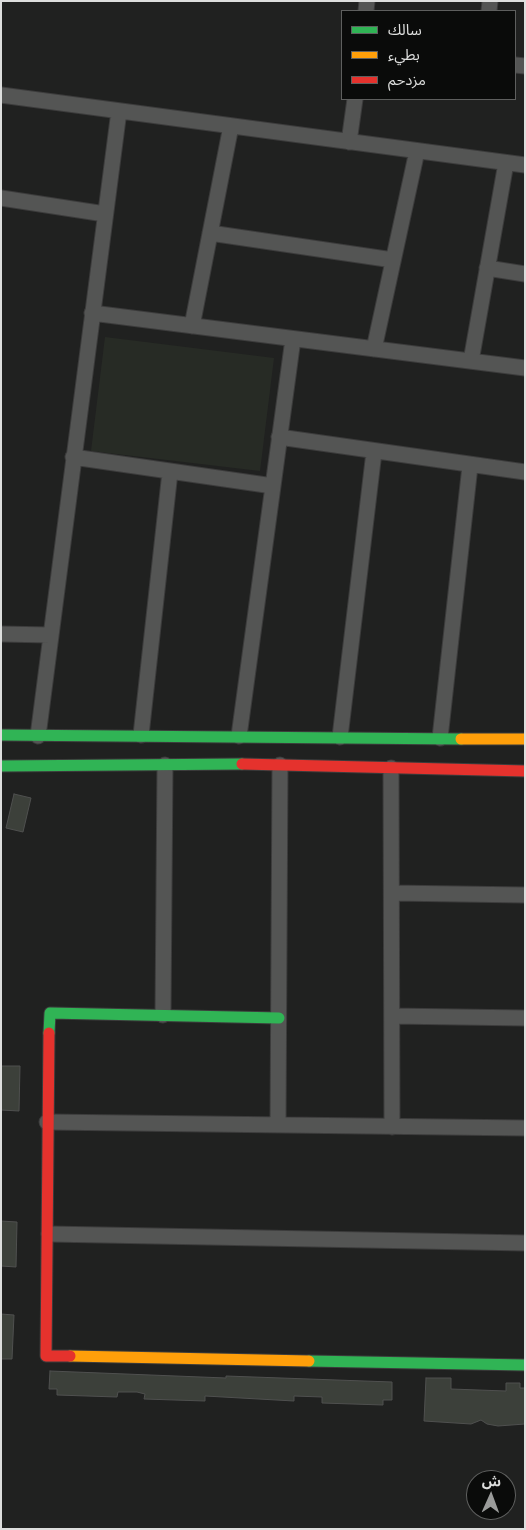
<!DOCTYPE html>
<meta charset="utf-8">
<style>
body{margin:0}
#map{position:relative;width:526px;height:1530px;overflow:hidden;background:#202120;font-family:Cabin,"Noto Sans Arabic",sans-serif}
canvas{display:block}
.frame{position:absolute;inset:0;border:2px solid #dddedd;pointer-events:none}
.legend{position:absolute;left:341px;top:10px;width:175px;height:90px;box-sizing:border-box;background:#0a0b0a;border:1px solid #5e5f5e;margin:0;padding:6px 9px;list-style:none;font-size:15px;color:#dddedd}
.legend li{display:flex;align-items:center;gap:10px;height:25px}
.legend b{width:25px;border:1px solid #5e5f5e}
.north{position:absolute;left:466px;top:1470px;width:50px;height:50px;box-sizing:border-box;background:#0a0b0a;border:1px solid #5e5f5e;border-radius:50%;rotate:2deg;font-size:14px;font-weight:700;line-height:20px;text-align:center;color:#dddedd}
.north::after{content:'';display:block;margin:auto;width:18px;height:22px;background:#9b9c9b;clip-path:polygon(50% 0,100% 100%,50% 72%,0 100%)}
</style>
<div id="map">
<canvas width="526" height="1530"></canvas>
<div class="frame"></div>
<ul class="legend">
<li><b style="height:6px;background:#30b455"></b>سالك</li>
<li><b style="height:6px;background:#ff9f0a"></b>بطيء</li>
<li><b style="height:6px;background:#e5322d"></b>مزدحم</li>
</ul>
<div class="north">ش</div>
</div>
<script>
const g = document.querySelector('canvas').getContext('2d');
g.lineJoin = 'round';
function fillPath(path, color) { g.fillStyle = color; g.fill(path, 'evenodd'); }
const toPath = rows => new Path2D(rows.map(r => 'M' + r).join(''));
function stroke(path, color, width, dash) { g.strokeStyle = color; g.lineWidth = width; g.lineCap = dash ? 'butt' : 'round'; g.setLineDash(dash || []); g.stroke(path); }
fillPath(toPath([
 [105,337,274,358,260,471,91,451]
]), '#272b25');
const building = toPath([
 [14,794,31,798,23,832,6,828,14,794],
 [1,1066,20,1066,19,1111,1,1110,1,1066],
 [1,1221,17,1222,16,1267,1,1266,1,1221],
 [1,1314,14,1315,12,1359,1,1359,1,1314],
 [50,1371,226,1378,226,1376,392,1382,392,1400,383,1400,383,1405,322,1403,322,1397,294,1396,294,1401,205,1396,205,1401,144,1399,145,1394,137,1392,118,1392,117,1397,57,1395,57,1389,49,1389,50,1371],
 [426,1378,451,1378,451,1389,506,1391,506,1383,520,1383,520,1388,525,1388,525,1424,498,1426,487,1424,481,1420,471,1424,424,1421,426,1378]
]);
fillPath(building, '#3c403a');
stroke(building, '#4f504f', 1);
const street = toPath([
 [366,11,367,1],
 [489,11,490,1],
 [515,65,525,66],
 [1,95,525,165],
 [349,142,355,99],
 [1,198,105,214],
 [210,233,393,260],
 [487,268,525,274],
 [92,313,525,368],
 [192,326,231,126],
 [374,349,417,151],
 [471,361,506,163],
 [279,437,525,472],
 [73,457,273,486],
 [1,634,50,635],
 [141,735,170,472],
 [38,736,119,111],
 [239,736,293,339],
 [340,737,374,452],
 [440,738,470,466],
 [391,768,392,1127],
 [392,893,525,895],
 [163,1015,165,765],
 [392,1016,525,1018],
 [47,1122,525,1128],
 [278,1125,280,765],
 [49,1234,525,1243]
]);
const fast = toPath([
 [1,735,461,739],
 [1,766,242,764],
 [49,1033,50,1013,279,1018],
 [309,1361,525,1365]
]);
const slow = toPath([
 [461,739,525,739],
 [70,1356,309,1361]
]);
const jam = toPath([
 [242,764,525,771],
 [49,1033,46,1356,70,1356]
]);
stroke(street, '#3c3c3c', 17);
stroke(fast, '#3c3c3c', 13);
stroke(slow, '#3c3c3c', 13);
stroke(jam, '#3c3c3c', 13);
stroke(street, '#545554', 15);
stroke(fast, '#30b455', 11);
stroke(slow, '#ff9f0a', 11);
stroke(jam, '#e5322d', 11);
</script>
